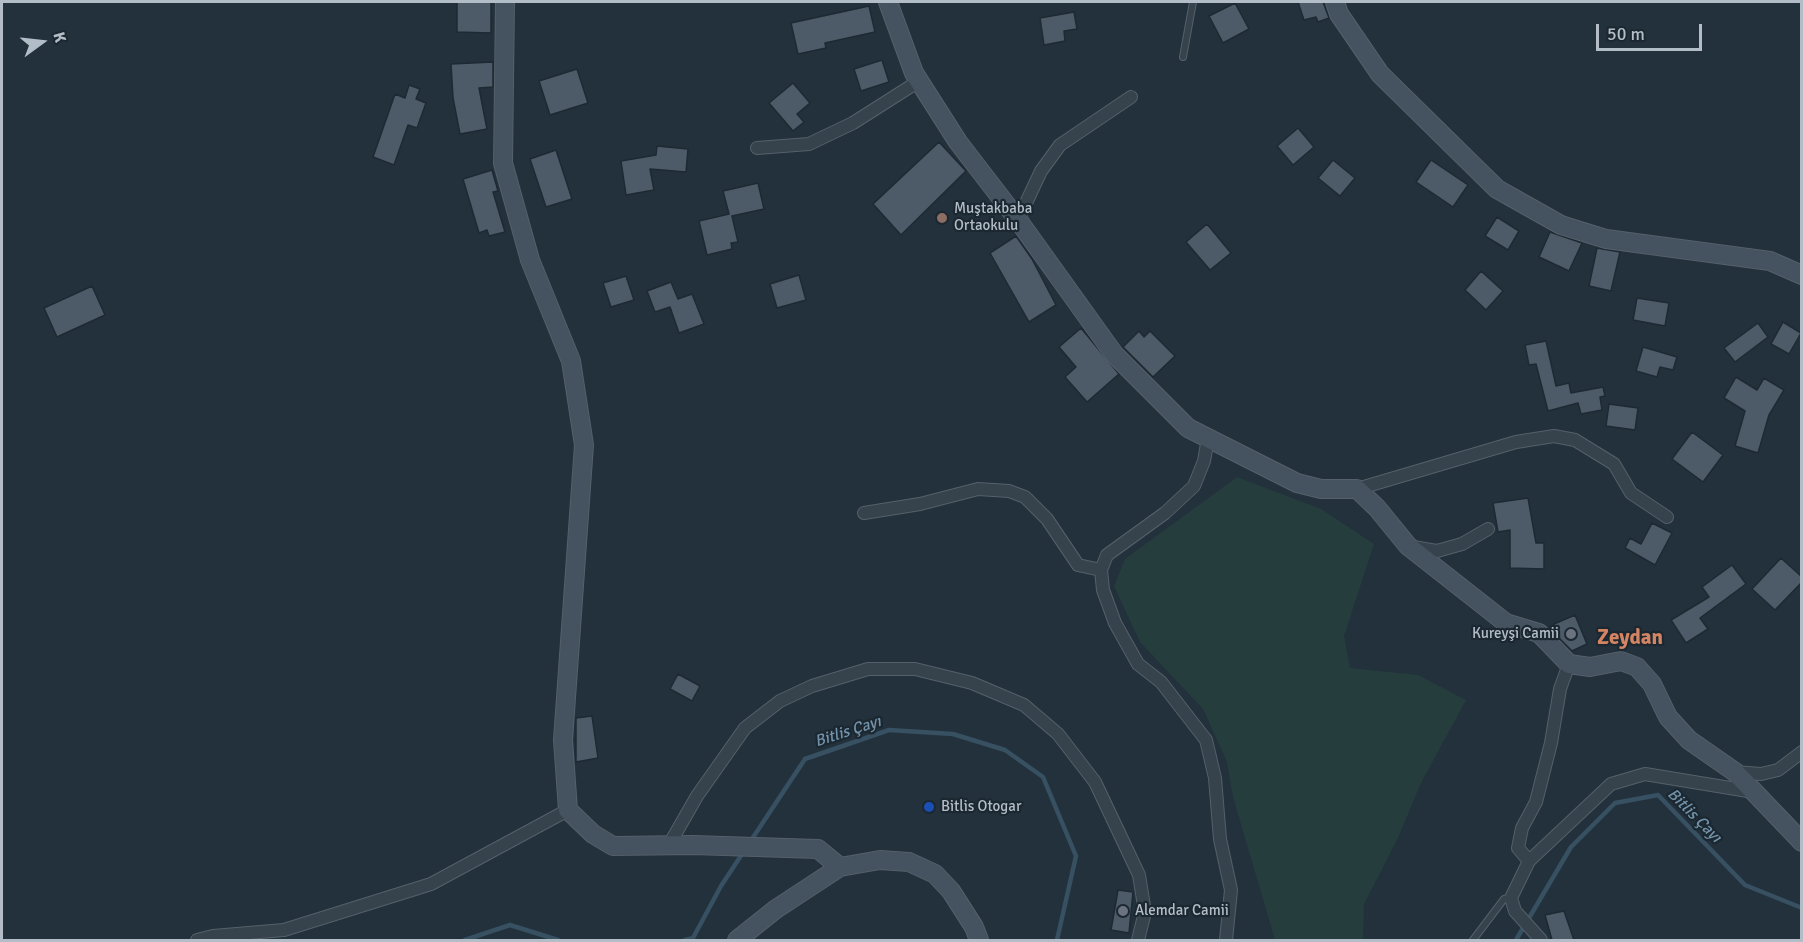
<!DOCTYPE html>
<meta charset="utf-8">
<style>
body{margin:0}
#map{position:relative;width:1803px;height:942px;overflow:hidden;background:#23313c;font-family:Signika,sans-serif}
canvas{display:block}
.frame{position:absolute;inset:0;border:3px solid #b3bdc8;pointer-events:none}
.north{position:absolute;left:12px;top:12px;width:60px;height:60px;-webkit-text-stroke:4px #1c2831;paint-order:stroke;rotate:75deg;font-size:16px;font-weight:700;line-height:24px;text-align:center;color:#b3bdc8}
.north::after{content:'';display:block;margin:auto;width:21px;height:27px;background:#b3bdc8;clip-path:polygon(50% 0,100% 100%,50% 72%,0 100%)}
.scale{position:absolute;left:1596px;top:24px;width:106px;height:27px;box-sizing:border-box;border:3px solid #b3bdc8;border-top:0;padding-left:8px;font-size:18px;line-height:21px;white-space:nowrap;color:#b3bdc8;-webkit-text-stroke:4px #1c2831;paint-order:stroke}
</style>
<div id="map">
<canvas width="1803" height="942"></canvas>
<div class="frame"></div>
<div class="north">K</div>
<div class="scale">50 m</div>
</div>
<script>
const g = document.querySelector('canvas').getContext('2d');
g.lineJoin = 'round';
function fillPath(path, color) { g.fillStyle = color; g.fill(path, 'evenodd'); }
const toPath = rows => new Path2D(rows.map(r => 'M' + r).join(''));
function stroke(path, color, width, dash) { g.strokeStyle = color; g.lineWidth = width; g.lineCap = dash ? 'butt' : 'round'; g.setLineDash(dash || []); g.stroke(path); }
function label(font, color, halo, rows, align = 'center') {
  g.font = font + ' Signika,sans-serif'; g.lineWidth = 4.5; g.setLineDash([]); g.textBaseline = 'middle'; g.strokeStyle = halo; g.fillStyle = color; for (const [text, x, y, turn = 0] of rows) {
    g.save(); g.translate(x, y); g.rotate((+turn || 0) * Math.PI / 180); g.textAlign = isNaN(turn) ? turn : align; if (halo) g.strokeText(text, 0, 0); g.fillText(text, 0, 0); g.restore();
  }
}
fillPath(toPath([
 [1237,477,1321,509,1374,544,1344,636,1350,668,1418,675,1466,700,1421,783,1397,840,1364,904,1363,940,1275,940,1233,797,1227,762,1203,709,1140,642,1114,586,1125,559]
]), '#253d3c');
stroke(toPath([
 [750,842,805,759,889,730,953,734,1005,750,1043,777,1076,856,1057,940],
 [465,940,510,925,558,940],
 [685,940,693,938,721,886,744,851],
 [1516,940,1571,847,1615,803,1658,795,1745,885,1802,908]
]), '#375062', 4.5);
const building = toPath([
 [457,2,491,2,491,33,457,32,457,2],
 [1298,2,1323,2,1329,18,1318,22,1316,17,1304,20,1298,2],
 [1235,3,1249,29,1223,43,1209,16,1235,3],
 [869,6,875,32,825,43,826,48,798,54,791,23,869,6],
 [1074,12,1077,29,1064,31,1065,41,1044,45,1040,18,1074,12],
 [882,60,889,82,861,91,854,69,882,60],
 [493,62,493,87,479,88,487,129,460,134,453,98,451,64,493,62],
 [577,69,588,103,550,115,539,81,577,69],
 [793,83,810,103,797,114,804,122,793,131,769,103,793,83],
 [409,85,420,89,416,99,426,103,417,128,408,125,394,165,373,157,395,94,405,98,409,85],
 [1298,128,1314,147,1293,165,1277,146,1298,128],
 [939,142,966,171,901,235,873,204,939,142],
 [657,146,688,149,686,172,650,169,654,190,626,195,621,161,656,155,657,146],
 [556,150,572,199,546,207,530,159,556,150],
 [1333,160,1355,178,1340,196,1318,178,1333,160],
 [1431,160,1468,185,1453,207,1416,182,1431,160],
 [492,170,498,191,493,192,505,232,489,236,487,230,479,233,463,179,492,170],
 [758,183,764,209,732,216,738,242,731,243,732,249,707,255,699,221,729,214,723,191,758,183],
 [1497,217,1519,231,1508,250,1485,236,1497,217],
 [1207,224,1231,253,1210,270,1186,242,1207,224],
 [1550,232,1582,243,1569,271,1539,257,1550,232],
 [1016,236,1032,259,1056,305,1029,322,990,253,1016,236],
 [1597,248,1620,252,1611,291,1589,286,1597,248],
 [1481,271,1503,291,1486,310,1465,290,1481,271],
 [799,275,806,300,777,308,770,284,799,275],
 [626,276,634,300,611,307,603,283,626,276],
 [671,282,678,299,692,294,704,324,679,333,670,307,655,312,647,291,671,282],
 [92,286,105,315,57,337,44,308,92,286],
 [1637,298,1669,303,1665,326,1633,320,1637,298],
 [1783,322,1801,333,1789,354,1771,344,1783,322],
 [1758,323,1768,337,1735,362,1724,348,1758,323],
 [1081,328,1119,374,1087,402,1065,377,1076,367,1059,347,1081,328],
 [1139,331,1144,337,1150,331,1175,356,1153,377,1123,347,1139,331],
 [1546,341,1556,386,1569,383,1571,393,1603,387,1605,396,1600,397,1602,410,1581,414,1578,403,1548,411,1536,364,1529,365,1525,345,1546,341],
 [1643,347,1677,357,1673,370,1660,367,1657,377,1636,371,1643,347],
 [1736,377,1757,390,1764,378,1784,390,1769,415,1758,453,1735,446,1745,411,1724,398,1736,377],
 [1609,404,1638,408,1635,430,1606,426,1609,404],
 [1692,432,1723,455,1703,482,1672,459,1692,432],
 [1528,498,1536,543,1544,543,1544,569,1510,568,1510,530,1498,532,1493,503,1528,498],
 [1652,523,1672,533,1655,565,1625,548,1630,538,1641,544,1652,523],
 [1781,558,1802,577,1802,582,1775,610,1752,589,1781,558],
 [1732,565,1746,584,1700,618,1708,629,1686,643,1671,620,1709,597,1702,587,1732,565],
 [1575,615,1587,644,1572,651,1560,639,1554,624,1575,615],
 [678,674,700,686,692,701,670,689,678,674],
 [592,716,598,758,576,762,576,718,592,716],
 [1118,890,1133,892,1129,933,1111,930,1118,890],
 [1564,911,1574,940,1552,940,1545,915,1564,911]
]);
fillPath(building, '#4c5b67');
stroke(building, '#1e2a33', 1.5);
const lane = toPath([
 [1183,57,1193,2],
 [1473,940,1504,899,1511,898]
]);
const street = toPath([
 [757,148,809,144,853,123,919,81],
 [1018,220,1041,171,1060,145,1131,97],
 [1208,438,1204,461,1194,486,1165,513,1107,555,1101,570,1103,590,1115,623,1138,664,1161,682,1206,740,1215,778,1220,839,1231,890,1226,940],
 [1357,489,1516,442,1554,436,1575,440,1614,464,1631,493,1667,517],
 [864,513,920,504,978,489,1009,491,1025,497,1047,519,1078,565,1101,570],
 [1413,547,1437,551,1462,544,1488,529],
 [1735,772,1761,774,1778,770,1802,752],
 [669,845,697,796,745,728,780,701,812,686,868,669,915,669,972,683,1024,705,1058,734,1095,782,1139,875,1145,912,1138,940],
 [1529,861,1518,848,1522,828,1536,802,1551,743,1560,689,1569,664],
 [197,940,213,936,284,930,431,884,568,810],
 [1541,940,1515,911,1511,898,1529,861,1611,784,1645,774,1754,792]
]);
const secondary = toPath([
 [505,2,503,163,530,260,571,361,584,445,563,740,568,810,593,834,613,846,693,845,818,849,840,867],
 [888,2,914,73,958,142,1018,220,1114,354,1188,428,1297,483,1321,489,1357,489,1377,508,1408,546,1506,623,1539,633,1569,664,1590,667,1621,661,1637,667,1652,684,1668,717,1689,740,1735,772,1802,842],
 [1335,2,1339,14,1380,74,1497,189,1561,225,1606,239,1770,261,1802,275],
 [737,940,776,909,840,867,880,860,909,862,935,874,951,891,974,927,979,940]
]);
stroke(lane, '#55606a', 8);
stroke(street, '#55606a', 14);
stroke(secondary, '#55606a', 20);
stroke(lane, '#37434c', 6);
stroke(street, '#37434c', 12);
stroke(secondary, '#45525f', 18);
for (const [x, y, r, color] of [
 [942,218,6,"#8d6e63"],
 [1571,634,6,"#6b7280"],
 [929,807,6,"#1a4fb4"],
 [1123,911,6,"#6b7280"]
]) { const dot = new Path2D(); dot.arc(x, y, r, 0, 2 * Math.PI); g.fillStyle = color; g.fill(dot); stroke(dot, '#1c2831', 2); }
label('15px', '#b3bdc8', '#1c2831', [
 ["Muştakbaba",954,209],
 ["Ortaokulu",954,226],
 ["Kureyşi Camii",1559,634,"right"],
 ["Bitlis Otogar",941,807],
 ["Alemdar Camii",1135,911]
], 'left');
label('italic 16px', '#7393aa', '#1c2831', [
 ["Bitlis Çayı",848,732,-18],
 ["Bitlis Çayı",1694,816,45]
]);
label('bold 21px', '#d38462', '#1c2831', [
 ["Zeydan",1630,638]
]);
</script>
